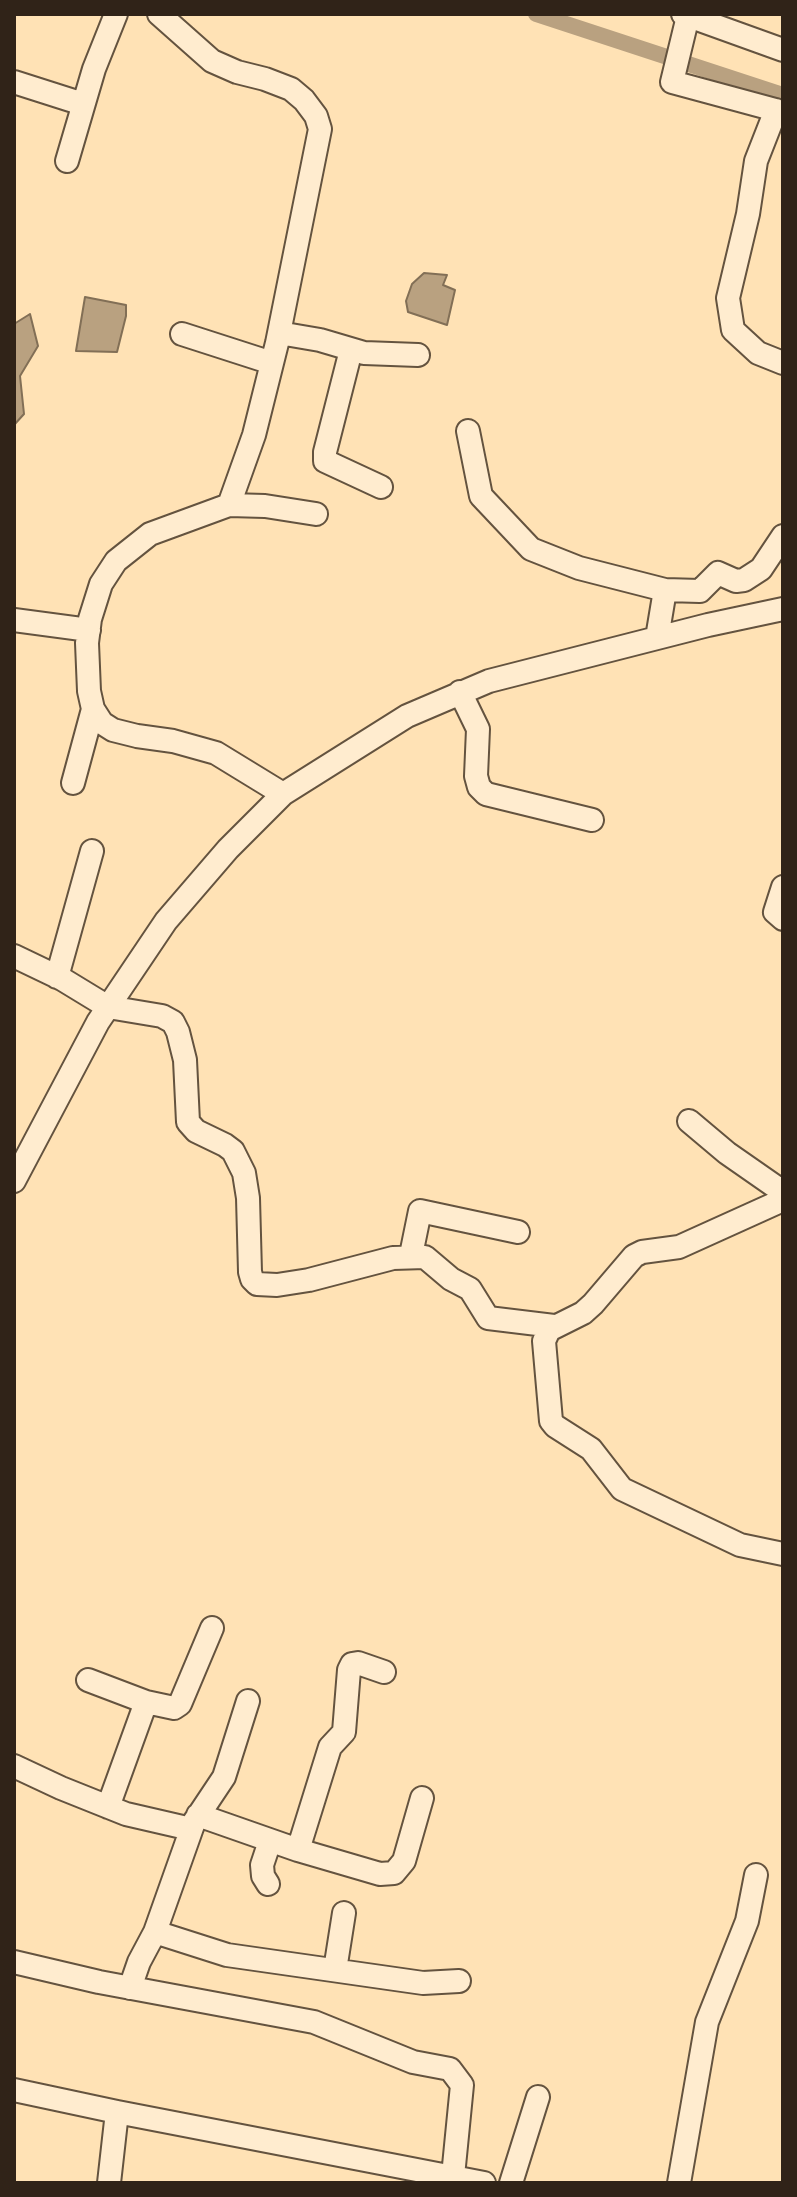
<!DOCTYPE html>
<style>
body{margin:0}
#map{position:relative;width:797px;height:2197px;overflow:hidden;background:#ffe2b5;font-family:Alegreya,serif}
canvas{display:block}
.frame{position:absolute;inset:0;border:16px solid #302318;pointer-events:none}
</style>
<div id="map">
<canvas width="797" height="2197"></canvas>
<div class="frame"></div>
</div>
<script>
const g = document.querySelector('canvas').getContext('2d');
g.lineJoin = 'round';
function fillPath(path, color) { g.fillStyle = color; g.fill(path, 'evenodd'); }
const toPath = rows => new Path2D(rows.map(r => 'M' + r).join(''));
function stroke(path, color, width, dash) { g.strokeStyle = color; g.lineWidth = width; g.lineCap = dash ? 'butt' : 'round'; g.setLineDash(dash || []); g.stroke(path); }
const water = toPath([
 [424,273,447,275,443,285,455,290,447,325,408,312,406,301,412,284,424,273],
 [85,297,126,305,126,316,117,352,76,351,85,297],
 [30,314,38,346,20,376,24,414,14,425,14,324,30,314]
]);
fillPath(water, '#b9a180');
stroke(water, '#826f56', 2);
stroke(toPath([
 [536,14,783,95]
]), '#b9a180', 16);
const minor = toPath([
 [159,14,212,61,237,72,265,79,291,89,304,100,316,116,320,129,277,343,254,435,229,505],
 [683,14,783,50],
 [688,16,672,82,783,112],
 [14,82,83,104],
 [776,110,756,161,748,214,728,298,733,330,758,353,783,363],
 [67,161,94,69,116,14],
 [279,333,320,340,364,353,418,355],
 [182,334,272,363],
 [351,350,325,452,325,461,381,487],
 [468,431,481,496,531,549,579,568,665,590],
 [14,620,89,630],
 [657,638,665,590,700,591,718,573,736,581,744,580,761,569,783,536],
 [460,692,478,729,476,776,479,787,486,794,592,820],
 [73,783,93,709],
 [283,794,216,753,173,741,137,736,113,730,102,723,93,709,89,691,87,643,90,619,101,584,116,561,150,534,229,505,265,506,316,514],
 [783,887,775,912,783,919],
 [14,956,62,979,108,1007,162,1016,173,1022,178,1032,185,1060,188,1122,196,1131,225,1145,233,1151,244,1173,248,1198,250,1272,252,1279,257,1284,277,1285,309,1280,393,1258,425,1257,451,1279,470,1289,488,1318,554,1326],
 [57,977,92,851],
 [689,1121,727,1153,783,1192],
 [14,1181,98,1022,166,921,228,849,283,794,407,716,489,681,708,625,783,609],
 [783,1200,679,1247,642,1252,634,1256,593,1304,583,1313,549,1330,544,1341,551,1421,555,1426,591,1449,622,1489,740,1545,783,1554],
 [411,1255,420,1211,518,1232],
 [88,1680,146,1702],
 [14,1766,61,1788,126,1814,191,1829],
 [108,1807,146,1702,174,1708,180,1704,212,1628],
 [198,1815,298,1850,380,1874,394,1873,404,1861,422,1798],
 [298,1850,330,1747,344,1732,349,1670,352,1664,358,1663,384,1672],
 [268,1884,263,1876,262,1865,270,1841],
 [155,1932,227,1955,423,1983,459,1981],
 [14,1962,99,1982,314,2022,413,2062,450,2069,462,2085,453,2176],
 [335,1970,344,1913],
 [130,1988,139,1962,155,1932,194,1822,224,1777,248,1701],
 [14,2090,117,2112,484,2183],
 [109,2183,117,2112],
 [511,2183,538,2097],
 [679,2183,707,2022,747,1921,756,1875]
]);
stroke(minor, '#64533f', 26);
stroke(minor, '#ffeccf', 22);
</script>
